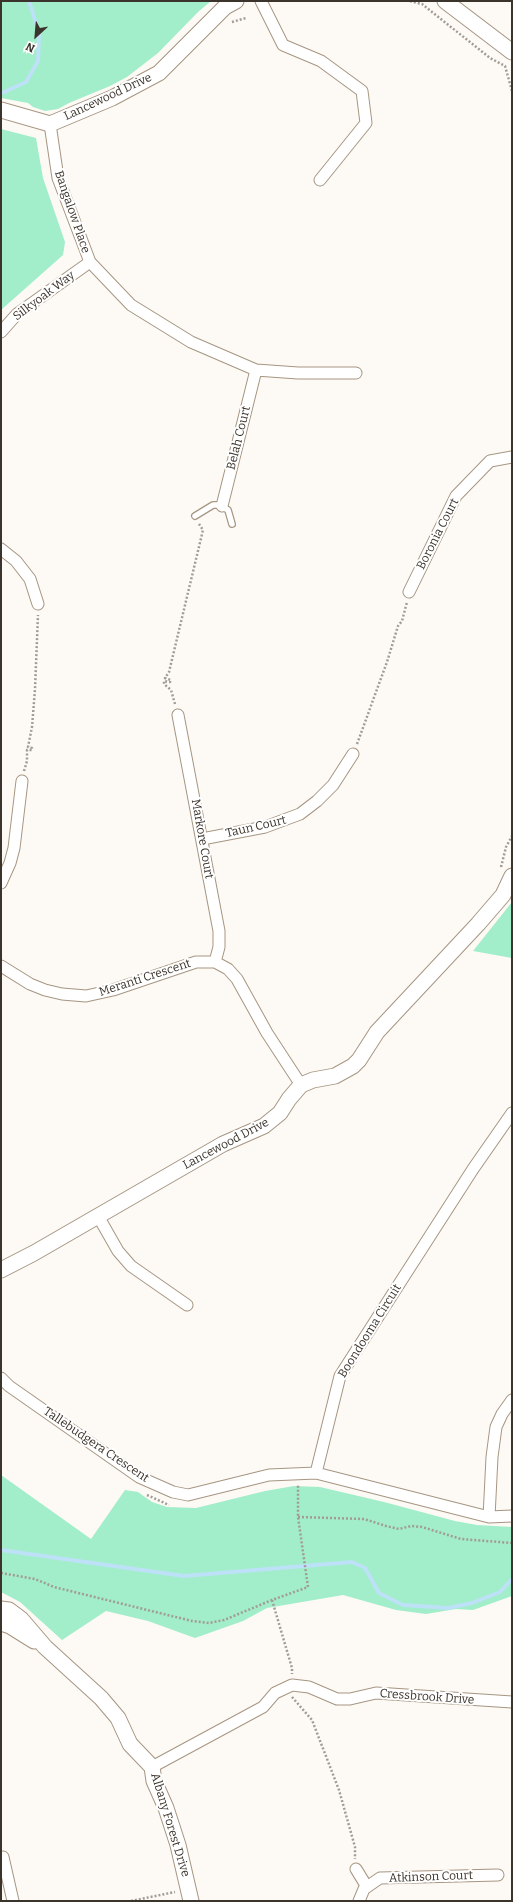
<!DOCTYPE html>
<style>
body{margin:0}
#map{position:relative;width:513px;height:1902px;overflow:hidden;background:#fdf9f5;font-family:Bitter,serif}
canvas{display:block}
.frame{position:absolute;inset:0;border:2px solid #3b342c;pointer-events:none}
.north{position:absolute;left:16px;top:16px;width:40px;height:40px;-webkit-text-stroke:3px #fff;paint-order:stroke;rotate:206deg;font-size:11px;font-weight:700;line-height:16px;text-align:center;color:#3b342c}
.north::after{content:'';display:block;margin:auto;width:14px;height:18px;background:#3b342c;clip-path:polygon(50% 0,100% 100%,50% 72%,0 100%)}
</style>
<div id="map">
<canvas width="513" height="1902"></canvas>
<div class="frame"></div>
<div class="north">N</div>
</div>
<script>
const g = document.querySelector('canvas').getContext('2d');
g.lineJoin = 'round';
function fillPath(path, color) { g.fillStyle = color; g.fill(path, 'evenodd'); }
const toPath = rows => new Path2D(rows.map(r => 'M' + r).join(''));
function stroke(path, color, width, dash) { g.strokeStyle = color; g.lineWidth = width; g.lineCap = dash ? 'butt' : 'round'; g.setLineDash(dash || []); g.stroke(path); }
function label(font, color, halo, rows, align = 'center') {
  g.font = font + ' Bitter,serif'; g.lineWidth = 4; g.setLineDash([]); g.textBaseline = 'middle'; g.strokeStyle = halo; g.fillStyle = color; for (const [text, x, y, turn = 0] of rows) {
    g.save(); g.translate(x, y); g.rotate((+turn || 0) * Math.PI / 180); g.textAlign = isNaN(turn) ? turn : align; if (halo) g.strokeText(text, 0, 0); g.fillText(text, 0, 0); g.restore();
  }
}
fillPath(toPath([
 [1,1,211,1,198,12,158,53,127,77,110,86,69,103,58,109,45,111,33,107,28,103,1,98],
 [1,129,36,138,43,178,65,242,63,255,1,310],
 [512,902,512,958,473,951],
 [1,1475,91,1539,125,1490,138,1492,152,1502,167,1507,196,1508,265,1491,294,1486,320,1487,384,1502,455,1521,477,1525,512,1527,512,1596,473,1610,456,1609,426,1614,396,1610,343,1595,267,1608,243,1621,195,1638,148,1621,106,1611,62,1640,20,1602,1,1592]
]), '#a2edca');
stroke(toPath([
 [2,93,26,82,38,61,39,33,29,1],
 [1,1550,184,1576,352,1562,365,1568,379,1593,403,1605,448,1608,472,1603,500,1592,512,1579]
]), '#bde1f7', 4);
const lane = toPath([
 [195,516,213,505,219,505,228,510,232,524]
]);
const street = toPath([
 [261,1,283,45,321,61,362,91,366,123,320,180],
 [50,124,58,178,90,262,131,305,191,342,256,370,298,373,356,373],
 [1,332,17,314,90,262],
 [222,506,256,370],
 [1,549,16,561,30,579,38,604],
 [409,592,456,496,490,461,512,457],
 [178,715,219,931,219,947,215,962],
 [202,839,265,827,300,814,317,801,333,785,353,754],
 [1,883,10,863,14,848,22,781],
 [1,966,30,984,45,990,62,994,86,996,113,990,196,962,215,962,228,969,237,979,267,1033,301,1085],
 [98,1216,118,1251,131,1266,187,1305],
 [1,1378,9,1386,139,1477,173,1492,188,1495,269,1475,316,1473,489,1517,512,1516],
 [316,1473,340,1376,473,1169,512,1113],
 [489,1517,492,1457,496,1427,502,1414,512,1400],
 [152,1767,263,1707,275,1693,292,1685,309,1687,337,1699,350,1699,376,1693,512,1702],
 [3,1857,13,1901],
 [356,1869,367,1887],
 [359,1901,364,1889,380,1878,498,1875]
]);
const secondary = toPath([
 [445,1,512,52],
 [1,110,50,124,112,98,159,73,225,7,236,1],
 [1,1270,34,1253,223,1144,264,1126,280,1113,289,1099,301,1085,313,1080,335,1076,353,1066,359,1060,377,1032,478,924,503,895,512,876],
 [1,1609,9,1610,21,1619,45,1647,101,1698,118,1718,130,1744,152,1767,154,1781,166,1808,178,1845,191,1901],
 [1,1623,10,1626,34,1641]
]);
stroke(lane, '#a69682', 8);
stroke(street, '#a69682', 13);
stroke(secondary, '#a69682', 17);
stroke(toPath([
 [410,1,422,4,490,58,505,66,512,91],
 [232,22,246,18],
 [175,704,171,690,164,684,164,681,170,682,171,680,165,678,169,672,203,530,199,524],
 [357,744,387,662,398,626,402,621,407,602],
 [24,771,27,761,27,750,32,750,32,748,28,747,32,727,35,689,38,615],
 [501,867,506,847,512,836],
 [147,1495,169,1505],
 [298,1517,364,1519,386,1526,399,1529,411,1526,422,1527,461,1539,512,1543],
 [1,1573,35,1579,54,1587,192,1621,209,1623,224,1620,272,1600,308,1587,298,1517,298,1484],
 [272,1600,292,1668,292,1674],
 [292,1697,312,1720,339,1790,355,1847,355,1859],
 [131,1901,175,1892]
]), '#a19c96', 2.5, [2, 2]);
stroke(lane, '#fff', 5.5);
stroke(street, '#fff', 11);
stroke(secondary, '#fff', 15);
label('12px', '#3b342c', '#fff', [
 ["Lancewood Drive",108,97,-25],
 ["Bangalow Place",72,212,71],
 ["Silkyoak Way",44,296,-37],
 ["Belah Court",239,438,-76],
 ["Boronia Court",438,534,-63],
 ["Taun Court",256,827,-13],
 ["Markore Court",202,839,80],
 ["Meranti Crescent",145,978,-18],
 ["Lancewood Drive",226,1144,-28],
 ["Boondooma Circuit",370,1331,-58],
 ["Tallebudgera Crescent",96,1445,34],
 ["Cressbrook Drive",427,1697,4],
 ["Albany Forest Drive",170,1825,73],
 ["Atkinson Court",431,1877,-2]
]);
</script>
